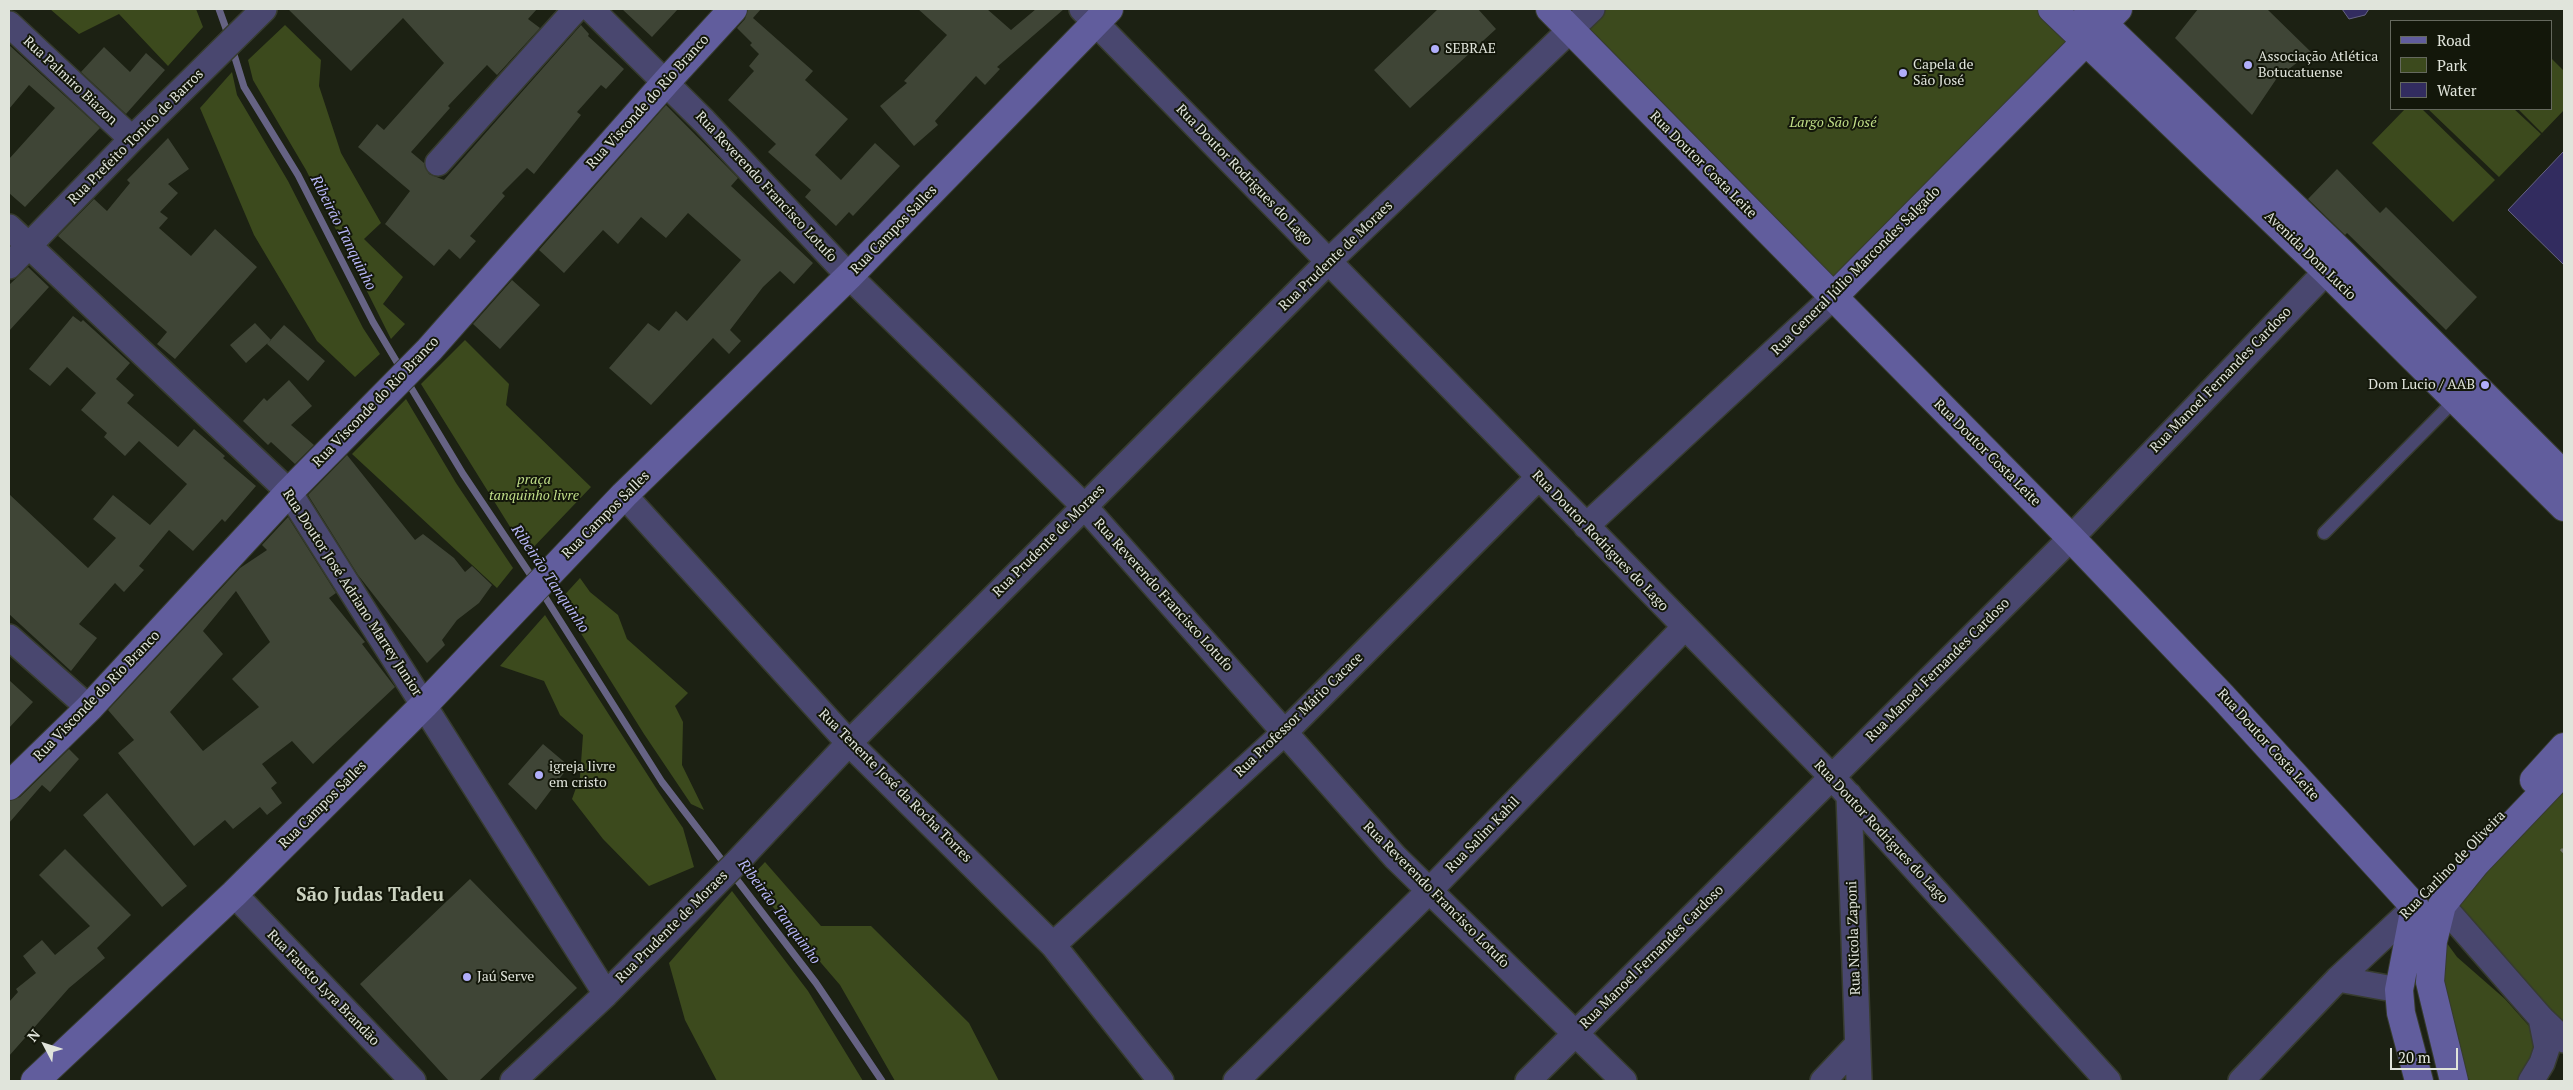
<!DOCTYPE html>
<meta charset="utf-8">
<style>
body{margin:0}
#map{position:relative;width:2573px;height:1090px;overflow:hidden;background:#1c2113;font-family:"PT Serif",serif}
canvas{display:block}
.frame{position:absolute;inset:0;border:10px solid #e0e4db;pointer-events:none}
.legend{position:absolute;left:2390px;top:20px;width:162px;height:90px;box-sizing:border-box;background:#13170a;border:1px solid #65695e;margin:0;padding:6px 9px;list-style:none;font-size:15px;color:#e0e4db}
.legend li{display:flex;align-items:center;gap:10px;height:25px}
.legend b{width:25px;border:1px solid #65695e}
.north{position:absolute;left:20px;top:1020px;width:50px;height:50px;-webkit-text-stroke:4px #13170a;paint-order:stroke;rotate:310deg;font-size:14px;font-weight:700;line-height:20px;text-align:center;color:#e0e4db}
.north::after{content:'';display:block;margin:auto;width:18px;height:22px;background:#e0e4db;clip-path:polygon(50% 0,100% 100%,50% 72%,0 100%)}
.scale{position:absolute;left:2390px;top:1048px;width:68px;height:22px;box-sizing:border-box;border:2px solid #e0e4db;border-top:0;padding-left:6px;font-size:15px;line-height:18px;white-space:nowrap;color:#e0e4db;-webkit-text-stroke:4px #13170a;paint-order:stroke}
</style>
<div id="map">
<canvas width="2573" height="1090"></canvas>
<div class="frame"></div>
<ul class="legend">
<li><b style="height:6px;background:#615d9d"></b>Road</li>
<li><b style="height:14px;background:#3c4a1d"></b>Park</li>
<li><b style="height:14px;background:#322c5f"></b>Water</li>
</ul>
<div class="north">N</div>
<div class="scale">20 m</div>
</div>
<script>
const g = document.querySelector('canvas').getContext('2d');
g.lineJoin = 'round';
function fillPath(path, color) { g.fillStyle = color; g.fill(path, 'evenodd'); }
const toPath = rows => new Path2D(rows.map(r => 'M' + r).join(''));
function stroke(path, color, width, dash) { g.strokeStyle = color; g.lineWidth = width; g.lineCap = dash ? 'butt' : 'round'; g.setLineDash(dash || []); g.stroke(path); }
function label(font, color, halo, rows, align = 'center') {
  g.font = font + ' "PT Serif",serif'; g.lineWidth = 4; g.setLineDash([]); g.textBaseline = 'middle'; g.strokeStyle = halo; g.fillStyle = color; for (const [text, x, y, turn = 0] of rows) {
    g.save(); g.translate(x, y); g.rotate((+turn || 0) * Math.PI / 180); g.textAlign = isNaN(turn) ? turn : align; if (halo) g.strokeText(text, 0, 0); g.fillText(text, 0, 0); g.restore();
  }
}
fillPath(toPath([
 [50,9,196,9,203,27,168,66,119,14,79,34],
 [1604,9,2041,9,2072,40,1836,283,1578,35],
 [285,25,321,60,319,86,341,153,381,223,364,239,403,277,383,304,405,324,391,339,306,170,253,80,248,60],
 [2552,59,2564,71,2564,110,2542,133,2518,109,2552,109],
 [232,72,237,95,288,181,363,328,380,354,355,377,317,341,254,235,200,108],
 [2405,109,2422,109,2495,180,2453,222,2372,143],
 [2428,109,2514,109,2541,134,2499,177],
 [465,340,509,384,506,405,591,487,527,554,421,384],
 [406,399,456,483,513,568,497,588,352,454],
 [580,578,590,592,618,615,627,639,688,693,675,706,683,722,682,765,704,810,691,804,644,734,560,600],
 [545,615,656,788,683,828,694,867,649,886,603,839,572,799,580,777,583,735,560,715,544,681,500,666],
 [2564,778,2564,1022,2456,912,2457,887],
 [765,862,821,926,871,926,969,1023,999,1081,895,1081,840,985,749,879],
 [732,891,808,991,863,1081,717,1081,685,1020,669,963],
 [2441,935,2457,957,2505,999,2529,1026,2536,1050,2527,1081,2471,1081,2463,1075,2437,981]
]), '#3c4a1d');
const water = toPath([
 [2342,9,2369,9,2365,15,2349,19,2342,9],
 [2564,151,2564,265,2508,210,2564,151]
]);
fillPath(water, '#322c5f');
stroke(water, '#666384', 1);
stroke(toPath([
 [219,9,229,37],
 [232,48,244,87,298,175,373,322,401,369],
 [407,381,463,474,534,580],
 [540,589,662,782,816,983,882,1081]
]), '#666384', 7);
fillPath(toPath([
 [288,9,537,9,528,19,540,28,497,75,487,65,448,106,450,108,411,152,424,163,429,174,444,180,581,25,589,34,588,36,624,69,606,89,601,85,577,112,581,115,534,174,527,168,502,193,505,196,470,236,476,241,460,259,449,249,434,266,385,224,410,191,358,147,377,124,384,130,444,63,403,18,351,71],
 [622,9,678,9,652,37],
 [748,9,761,9,753,18,813,71,805,80,848,119,815,155,841,180,875,143,900,166,853,216,849,212,836,226,805,197,811,190,768,152,776,144,728,100,754,71,749,66,759,54,750,45,752,43,737,28,745,19],
 [918,9,987,9,1011,30,1036,9,1064,9,997,67,1000,69,985,85,976,76,935,121,938,125,914,146,880,106,907,83,904,81,947,35],
 [1438,9,1478,9,1496,29,1410,108,1374,70],
 [2198,9,2267,9,2311,52,2277,78,2252,115,2175,38],
 [9,45,100,128,25,207,9,193,9,159,55,108,29,85,9,109],
 [104,47,130,72,146,53,165,70,126,114,81,72],
 [666,105,738,178,731,186,813,263,794,284,780,271,763,287,730,330,741,341,729,354,713,338,651,405,609,368,648,323,659,331,676,311,687,321,741,260,688,213,666,238,641,217,618,244,603,230,564,273,539,250],
 [168,138,189,169,168,184,178,193,160,212,168,218,159,228,191,256,215,229,257,267,175,359,157,344,167,332,58,236,94,199,107,211,130,183,127,180],
 [2337,169,2380,213,2386,207,2477,297,2446,330,2347,233,2345,235,2308,199],
 [28,267,49,287,9,331,9,285],
 [512,280,540,305,500,349,473,324],
 [73,316,81,322,83,320,130,363,116,379,134,395,127,403,178,447,194,429,225,456,223,458,256,486,225,522,222,519,193,551,169,530,139,566,144,570,124,592,115,583,79,624,97,638,71,671,9,614,9,494,88,568,116,538,93,519,113,495,150,525,187,484,139,441,125,456,104,437,107,433,81,410,96,393,67,367,50,386,29,369],
 [255,323,271,340,246,363,230,345],
 [284,325,325,361,308,381,267,344],
 [289,380,312,406,291,425,314,445,295,464,271,442,268,445,243,421,264,398,267,401],
 [347,455,415,540,423,534,454,558,465,572,472,566,492,585,479,603,457,620,442,640,445,645,427,663,358,575,308,495],
 [288,517,336,593,329,598,365,642,362,644,395,687,313,764,292,741,262,764,277,783,271,788,282,803,267,815,260,807,233,829,225,820,194,846,118,753,134,740,108,710,240,568,267,550,262,545],
 [236,591,270,642,232,679,259,707,203,751,170,712,223,654,203,631],
 [9,680,33,702,9,728],
 [543,744,569,766,536,810,508,784],
 [69,749,79,759,50,792,42,785,9,823,9,801,20,797],
 [107,793,187,886,162,907,83,815],
 [65,849,131,915,97,948,105,958,69,988,9,1056,9,1002,18,992,16,989,36,973,23,956,42,940,55,955,90,926,39,875],
 [470,879,577,988,479,1081,449,1081,360,984]
]), '#3f4536');
const lane = toPath([
 [2324,533,2455,400]
]);
const street = toPath([
 [591,9,704,121,849,276,1084,506,1395,857,1624,1081],
 [1082,9,1832,777,2108,1081],
 [9,24,132,139],
 [438,163,576,9],
 [9,227,289,492,606,994],
 [9,266,132,139,264,9],
 [624,495,849,743,1053,945,1161,1081],
 [1586,526,1833,297],
 [9,637,89,708],
 [1849,795,1859,1081],
 [234,894,413,1081],
 [2442,905,2541,1018,2564,1040],
 [1053,945,1285,732,1538,478],
 [2338,979,2399,990],
 [513,1081,606,994,737,862,849,743,1328,262,1592,9],
 [1236,1081,1429,891,1684,628],
 [1528,1081,2071,538,2340,257],
 [1823,1081,1857,1045],
 [2241,1081,2338,979,2415,907],
 [2531,1081,2542,1063,2547,1048,2541,1018]
]);
const secondary = toPath([
 [1550,9,2071,538,2222,696,2415,907],
 [2052,9,2326,271,2564,507],
 [2088,9,2343,254,2564,475],
 [1833,297,2118,9],
 [2534,780,2564,747],
 [9,786,89,708,289,492,429,350,666,82,733,9],
 [2415,907,2399,990,2401,1013,2419,1081],
 [35,1081,234,894,424,705,624,495,849,276,1109,9],
 [2454,1081,2430,982,2433,941,2442,905,2476,863,2564,771]
]);
stroke(lane, '#373c2f', 15);
stroke(street, '#373c2f', 28);
stroke(secondary, '#373c2f', 30);
stroke(toPath([
 [2561,849,2564,852]
]), '#676b5f', 3, [4, 4]);
stroke(lane, '#49476f', 12);
stroke(street, '#49476f', 25);
stroke(secondary, '#615d9d', 28);
for (const [x, y, r, color] of [
 [1435,49,5,"#b0aefa"],
 [2248,65,5,"#b0aefa"],
 [1903,73,5,"#b0aefa"],
 [2485,385,5,"#b0aefa"],
 [539,775,5,"#b0aefa"],
 [467,977,5,"#b0aefa"]
]) { const dot = new Path2D(); dot.arc(x, y, r, 0, 2 * Math.PI); g.fillStyle = color; g.fill(dot); stroke(dot, '#13170a', 2); }
label('14px', '#e0e4db', '#13170a', [
 ["SEBRAE",1445,49],
 ["Associação Atlética",2258,57],
 ["Botucatuense",2258,73],
 ["Capela de",1913,65],
 ["São José",1913,81],
 ["Dom Lucio / AAB",2475,385,"right"],
 ["igreja livre",549,767],
 ["em cristo",549,783],
 ["Jaú Serve",477,977]
], 'left');
label('14px', '#e0e4db', '#13170a', [
 ["Rua Palmiro Biazon",70,81,43],
 ["Rua Visconde do Rio Branco",648,102,-48],
 ["Rua Prefeito Tonico de Barros",136,137,-45],
 ["Rua Doutor Costa Leite",1703,165,45],
 ["Rua Doutor Rodrigues do Lago",1244,175,46],
 ["Rua Reverendo Francisco Lotufo",766,187,47],
 ["Rua Campos Salles",894,230,-46],
 ["Rua Prudente de Moraes",1336,256,-44],
 ["Avenida Dom Lucio",2310,256,44],
 ["Rua General Júlio Marcondes Salgado",1856,271,-45],
 ["Rua Manoel Fernandes Cardoso",2221,380,-46],
 ["Rua Visconde do Rio Branco",376,402,-46],
 ["Rua Doutor Costa Leite",1987,453,45],
 ["Rua Campos Salles",606,515,-45],
 ["Rua Prudente de Moraes",1049,541,-45],
 ["Rua Doutor Rodrigues do Lago",1600,541,46],
 ["Rua Doutor José Adriano Marrey Junior",352,593,57],
 ["Rua Reverendo Francisco Lotufo",1163,595,48],
 ["Rua Manoel Fernandes Cardoso",1938,670,-45],
 ["Rua Visconde do Rio Branco",97,696,-46],
 ["Rua Professor Mário Cacace",1299,715,-44],
 ["Rua Doutor Costa Leite",2268,745,48],
 ["Rua Tenente José da Rocha Torres",895,786,45],
 ["Rua Campos Salles",323,805,-45],
 ["Rua Doutor Rodrigues do Lago",1881,832,47],
 ["Rua Salim Kahil",1483,835,-46],
 ["Rua Carlino de Oliveira",2453,865,-46],
 ["Rua Reverendo Francisco Lotufo",1436,895,45],
 ["Rua Prudente de Moraes",672,927,-45],
 ["Rua Nicola Zaponi",1854,938,-92],
 ["Rua Manoel Fernandes Cardoso",1652,957,-45],
 ["Rua Fausto Lyra Brandão",323,988,46]
]);
label('italic 14px', '#c0de88', '#13170a', [
 ["Largo São José",1833,123],
 ["praça",534,480],
 ["tanquinho livre",534,496]
]);
label('italic 15px', '#b9b8fa', '#13170a', [
 ["Ribeirão Tanquinho",343,233,63],
 ["Ribeirão Tanquinho",550,579,56],
 ["Ribeirão Tanquinho",779,912,53]
]);
label('bold 19px', '#cbd2c0', '#13170a', [
 ["São Judas Tadeu",370,896]
]);
</script>
